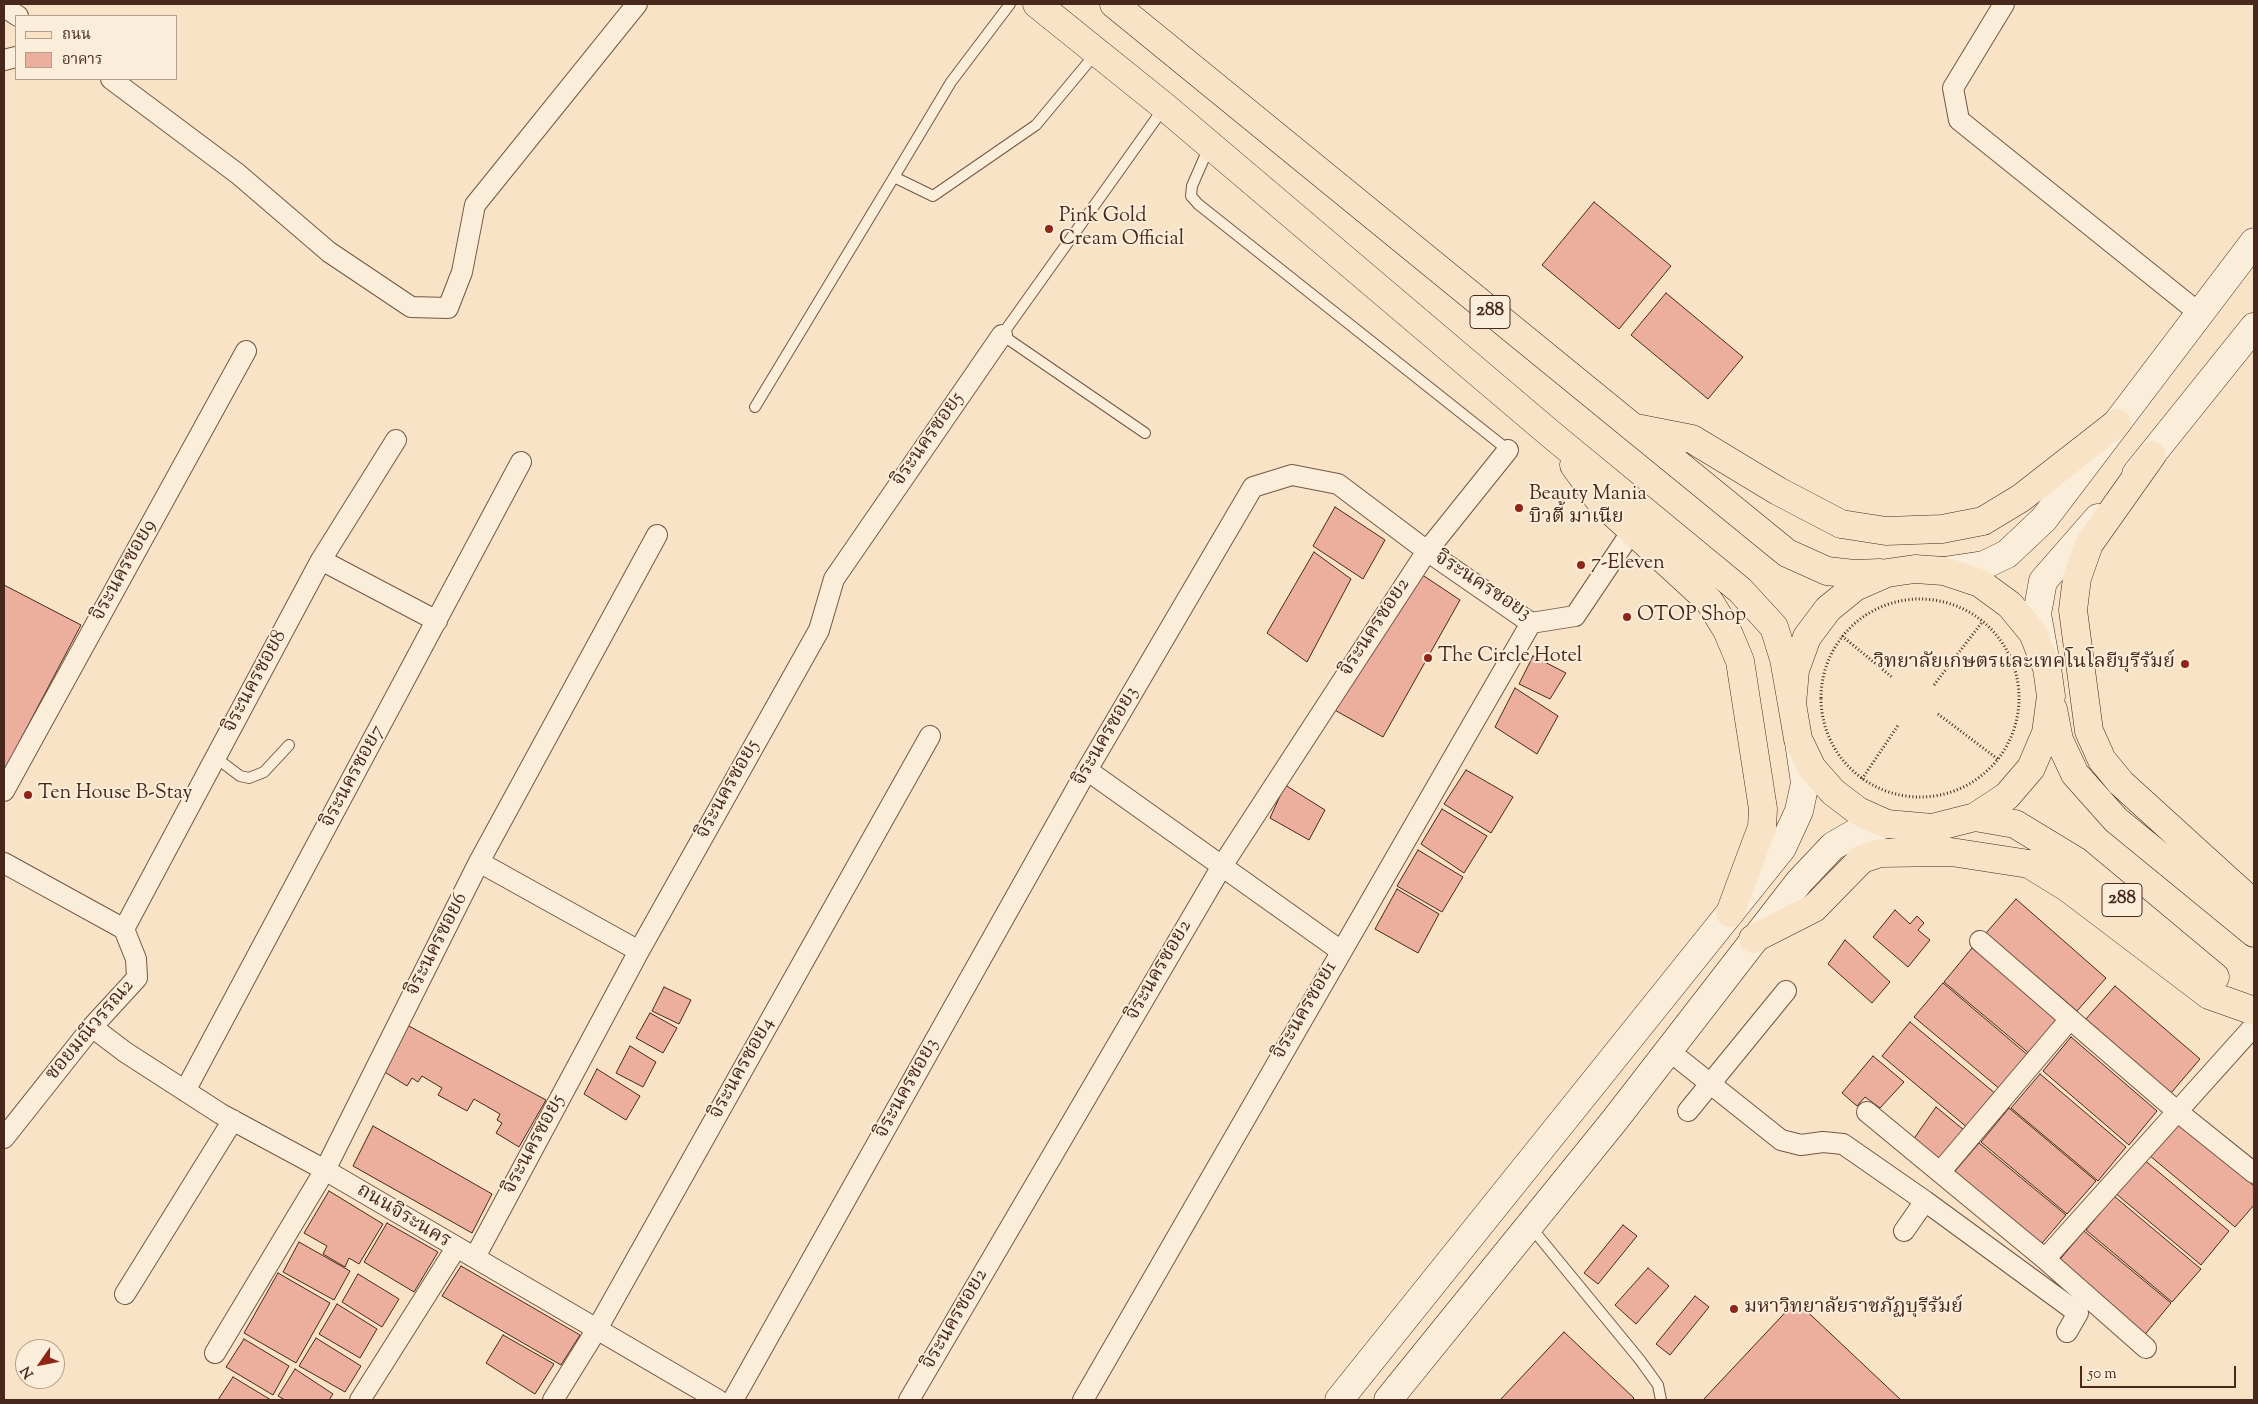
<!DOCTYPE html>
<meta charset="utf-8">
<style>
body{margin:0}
#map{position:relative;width:2258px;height:1404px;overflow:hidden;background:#f8e3c6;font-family:"Sorts Mill Goudy","Noto Serif Thai",serif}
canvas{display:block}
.frame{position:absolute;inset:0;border:5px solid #48281c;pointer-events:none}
.legend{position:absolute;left:15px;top:15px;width:162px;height:65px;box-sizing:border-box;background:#faedda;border:1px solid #b39e8e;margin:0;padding:6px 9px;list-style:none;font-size:15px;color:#48281c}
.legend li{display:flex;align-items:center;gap:10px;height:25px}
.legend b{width:25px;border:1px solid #b39e8e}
.north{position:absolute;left:15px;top:1339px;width:50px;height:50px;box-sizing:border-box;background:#faedda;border:1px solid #b39e8e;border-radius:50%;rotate:237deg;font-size:14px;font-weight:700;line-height:20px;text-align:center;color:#48281c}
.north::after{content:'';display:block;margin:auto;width:18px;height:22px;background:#8f2418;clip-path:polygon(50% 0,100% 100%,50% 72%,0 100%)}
.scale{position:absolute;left:2080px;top:1366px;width:156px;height:22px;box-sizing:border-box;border:2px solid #48281c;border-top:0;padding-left:6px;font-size:15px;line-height:18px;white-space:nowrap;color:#48281c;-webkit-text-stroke:4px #faedda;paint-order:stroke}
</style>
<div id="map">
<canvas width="2258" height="1404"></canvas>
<div class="frame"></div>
<ul class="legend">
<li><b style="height:6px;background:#f8e3c6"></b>ถนน</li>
<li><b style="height:14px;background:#ecaf9e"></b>อาคาร</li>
</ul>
<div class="north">N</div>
<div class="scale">50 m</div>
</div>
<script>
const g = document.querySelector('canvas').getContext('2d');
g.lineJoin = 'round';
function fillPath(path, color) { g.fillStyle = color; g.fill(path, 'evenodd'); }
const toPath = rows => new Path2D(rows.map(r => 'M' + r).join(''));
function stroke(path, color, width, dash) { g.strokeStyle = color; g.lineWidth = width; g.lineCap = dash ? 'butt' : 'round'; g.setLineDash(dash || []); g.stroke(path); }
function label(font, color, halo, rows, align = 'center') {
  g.font = font + ' "Sorts Mill Goudy","Noto Serif Thai",serif'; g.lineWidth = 4; g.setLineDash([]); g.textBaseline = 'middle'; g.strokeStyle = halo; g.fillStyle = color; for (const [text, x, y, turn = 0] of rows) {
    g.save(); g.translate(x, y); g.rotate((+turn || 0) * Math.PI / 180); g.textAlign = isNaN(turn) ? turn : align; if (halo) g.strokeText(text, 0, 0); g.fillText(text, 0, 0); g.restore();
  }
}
const building = toPath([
 [1594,202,1671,266,1619,329,1542,265,1594,202],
 [1666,293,1743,357,1708,399,1631,335,1666,293],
 [1335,507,1385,540,1363,579,1313,546,1335,507],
 [1314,552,1351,579,1307,662,1267,633,1314,552],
 [1418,572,1460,600,1383,737,1331,708,1418,572],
 [4,585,81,625,4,771,4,585],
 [1533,656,1566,673,1550,699,1519,684,1533,656],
 [1515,688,1558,716,1537,754,1495,727,1515,688],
 [1466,770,1513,797,1491,833,1444,804,1466,770],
 [1285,785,1325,810,1309,840,1270,818,1285,785],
 [1442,809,1487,836,1464,873,1421,844,1442,809],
 [1418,850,1463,877,1442,912,1397,886,1418,850],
 [1397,889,1439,914,1418,953,1375,929,1397,889],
 [2016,899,2106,978,2077,1011,1986,933,2016,899],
 [1895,910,1910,924,1917,916,1924,923,1918,930,1930,940,1908,967,1873,937,1895,910],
 [1845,940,1890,982,1872,1003,1828,964,1845,940],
 [1972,948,2059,1021,2031,1055,1944,982,1972,948],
 [1943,983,2029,1056,2001,1090,1914,1017,1943,983],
 [2115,986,2200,1059,2171,1093,2086,1019,2115,986],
 [664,987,691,1000,679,1024,652,1011,664,987],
 [650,1013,677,1028,663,1053,636,1038,650,1013],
 [1910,1022,1997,1095,1969,1129,1882,1056,1910,1022],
 [407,1025,546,1100,519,1147,496,1133,502,1123,497,1120,500,1114,474,1099,467,1111,438,1095,442,1088,422,1076,418,1082,412,1078,407,1086,383,1071,407,1025],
 [2071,1037,2157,1111,2129,1145,2043,1071,2071,1037],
 [630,1046,656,1062,643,1087,616,1073,630,1046],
 [1873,1056,1904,1082,1880,1108,1865,1097,1857,1106,1842,1093,1873,1056],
 [597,1069,640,1096,626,1120,584,1094,597,1069],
 [2040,1074,2126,1147,2098,1181,2011,1108,2040,1074],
 [1936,1107,1964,1130,1937,1161,1913,1140,1936,1107],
 [2009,1108,2096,1181,2067,1214,1981,1142,2009,1108],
 [2177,1121,2254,1186,2254,1205,2235,1227,2149,1155,2177,1121],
 [373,1126,492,1194,472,1233,353,1166,373,1126],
 [1979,1143,2066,1215,2037,1249,1951,1176,1979,1143],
 [2142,1158,2229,1231,2201,1265,2114,1192,2142,1158],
 [329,1191,383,1224,359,1264,349,1258,345,1267,323,1254,327,1246,304,1233,329,1191],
 [2114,1196,2201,1269,2172,1302,2086,1230,2114,1196],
 [387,1223,438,1252,414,1292,364,1262,387,1223],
 [1623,1225,1637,1236,1598,1284,1584,1273,1623,1225],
 [2084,1231,2171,1303,2142,1338,2056,1264,2084,1231],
 [299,1242,350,1271,334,1300,283,1272,299,1242],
 [461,1266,580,1335,561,1365,442,1296,461,1266],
 [1648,1268,1669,1286,1636,1324,1615,1305,1648,1268],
 [278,1273,330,1303,296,1363,244,1333,278,1273],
 [358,1274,399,1299,382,1327,342,1302,358,1274],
 [1695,1296,1709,1307,1670,1355,1656,1344,1695,1296],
 [1796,1301,1901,1400,1703,1400,1796,1301],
 [337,1304,377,1329,360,1358,319,1334,337,1304],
 [1564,1332,1634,1398,1632,1400,1500,1400,1564,1332],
 [503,1335,554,1364,535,1394,486,1363,503,1335],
 [316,1338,361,1366,345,1392,299,1366,316,1338],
 [244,1339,289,1366,273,1395,226,1367,244,1339],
 [295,1369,333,1394,329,1400,285,1400,278,1396,295,1369],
 [233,1377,271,1400,218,1400,233,1377]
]);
fillPath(building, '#ecaf9e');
stroke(building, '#48281c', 1);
const service = toPath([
 [1010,4,951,82,894,177,933,196,1036,125,1096,53],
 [1209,147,1192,186,1191,196,1198,204,1508,450],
 [755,407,894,177],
 [1145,433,1002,335,1163,109],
 [215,757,240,776,249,778,264,772,289,745],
 [1530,1226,1640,1360,1658,1385,1661,1400]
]);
const minor = toPath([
 [2004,4,1953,88,1959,120,2199,313],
 [4,7,18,16],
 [4,60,16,57],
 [111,79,238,174,329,252,411,307,448,308,462,272,475,205,637,4],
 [321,560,437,621],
 [1087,770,1341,951],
 [4,791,246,351],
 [479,862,639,951],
 [4,863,124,929,136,959,137,978,92,1027,4,1138],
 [124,929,321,560,396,440],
 [1980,941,2070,1019],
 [92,1027,125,1052,221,1114,325,1170,718,1400],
 [1668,1050,1781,1140,1801,1145,1823,1142,1843,1144,1925,1201,2078,1313,2067,1332],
 [185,1091,521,462],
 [1688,1111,1786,991],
 [1867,1112,2045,1259,2146,1348],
 [1941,1171,2070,1019,2178,1112,2254,1173],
 [1904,1231,1925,1201],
 [475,1257,639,951,819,630,834,579,1002,335],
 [2045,1259,2254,1026],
 [125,1294,233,1120],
 [215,1353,325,1170,479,862,657,535],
 [360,1400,456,1248],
 [553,1400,597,1329,930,736],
 [733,1400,1087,770,1253,487,1292,475,1338,484,1427,551,1531,623,1575,616,1632,531],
 [909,1400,1222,866,1427,551,1508,450],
 [1083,1400,1531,623]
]);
const secondary = toPath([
 [2136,474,2254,327],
 [1944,571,1984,565,2007,554,2044,519,2254,242],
 [2044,653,2037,614,2043,581,2098,518],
 [1339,1400,1782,848,1799,811,1805,783,1799,742],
 [1388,1400,1614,1121,1799,882,1833,846,1859,831,1887,824]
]);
const primary = toPath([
 [1037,4,1165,107,1553,436,1740,590,1774,627,1784,659,1792,704,1798,739,1812,768,1833,792,1858,811,1887,824,1932,828,1975,817,2007,796,2031,768,2046,733,2051,696,2047,668,2033,633,2010,605,1980,583,1944,571,1915,569,1887,573,1855,587,1828,609,1807,637,1795,670,1792,704],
 [1114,4,1787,553,1827,571,1854,574,1880,573],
 [1636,428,1692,439,1778,491,1841,524,1886,531,1942,529,1983,521,2021,498,2117,423],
 [2152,455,2089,544,2077,578,2073,610,2089,731,2102,760,2121,783,2254,904],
 [1574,465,1600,501,1709,601,1727,630,1740,661,1763,809,1762,827,1730,913],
 [2053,709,2059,740,2075,774,2116,820,2254,933],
 [1975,817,2015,824,2076,861,2215,977],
 [1753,939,1814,908,1862,859,1880,853,1951,852,2029,864,2068,888,2209,995,2254,1011]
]);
stroke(service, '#745746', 12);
stroke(minor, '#745746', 22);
stroke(secondary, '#48281c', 29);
stroke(primary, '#48281c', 29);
stroke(toPath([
 '1821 698a99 99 0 1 1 198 0a99 99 0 1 1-198 0Z',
 [1842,636,1893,678],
 [1934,685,1983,621],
 [1938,714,1999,760],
 [1862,779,1899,724]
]), '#48281c', 3, [1, 2.5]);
stroke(service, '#faedda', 10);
stroke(minor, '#faedda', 20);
stroke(secondary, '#faedda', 28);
stroke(primary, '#f8e3c6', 28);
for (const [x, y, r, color] of [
 [1049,229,5,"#8f2418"],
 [1519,508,5,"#8f2418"],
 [1581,565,5,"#8f2418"],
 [1627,617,5,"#8f2418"],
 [1428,658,5,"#8f2418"],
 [2185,664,5,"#8f2418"],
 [28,795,5,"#8f2418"],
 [1734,1309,5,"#8f2418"]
]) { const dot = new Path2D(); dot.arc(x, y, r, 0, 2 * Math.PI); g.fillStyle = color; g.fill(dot); stroke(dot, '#faedda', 2); }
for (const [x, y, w] of [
 [1490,312,40],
 [2122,900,40]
]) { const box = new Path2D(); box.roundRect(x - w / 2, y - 16.5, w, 33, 4); g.fillStyle = '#faedda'; g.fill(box); stroke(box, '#48281c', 1); }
label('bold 19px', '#48281c', null, [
 ["288",1490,312],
 ["288",2122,900]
]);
label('20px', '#48281c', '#faedda', [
 ["Pink Gold",1059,218],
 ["Cream Official",1059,241],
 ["Beauty Mania",1529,496],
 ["บิวตี้ มาเนีย",1529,519],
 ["7-Eleven",1591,565],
 ["OTOP Shop",1637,617],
 ["The Circle Hotel",1438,658],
 ["วิทยาลัยเกษตรและเทคโนโลยีบุรีรัมย์",2175,664,"right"],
 ["Ten House B-Stay",38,795],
 ["มหาวิทยาลัยราชภัฏบุรีรัมย์",1744,1309]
], 'left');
label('20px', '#48281c', '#faedda', [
 ["จิระนครซอย5",929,440,-55],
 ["จิระนครซอย9",125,571,-61],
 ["จิระนครซอย3",1482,587,33],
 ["จิระนครซอย2",1376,628,-57],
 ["จิระนครซอย8",256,682,-62],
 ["จิระนครซอย3",1107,737,-60],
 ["จิระนครซอย7",354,777,-62],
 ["จิระนครซอย5",729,790,-61],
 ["จิระนครซอย6",438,945,-63],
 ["จิระนครซอย2",1160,971,-60],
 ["จิระนครซอย1",1306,1011,-60],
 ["ซอยมณีวรรณ2",91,1031,-50],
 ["จิระนครซอย4",743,1069,-61],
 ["จิระนครซอย3",908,1089,-61],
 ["จิระนครซอย5",535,1145,-62],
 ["ถนนจิระนคร",403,1217,31],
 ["จิระนครซอย2",956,1320,-60]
]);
</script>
